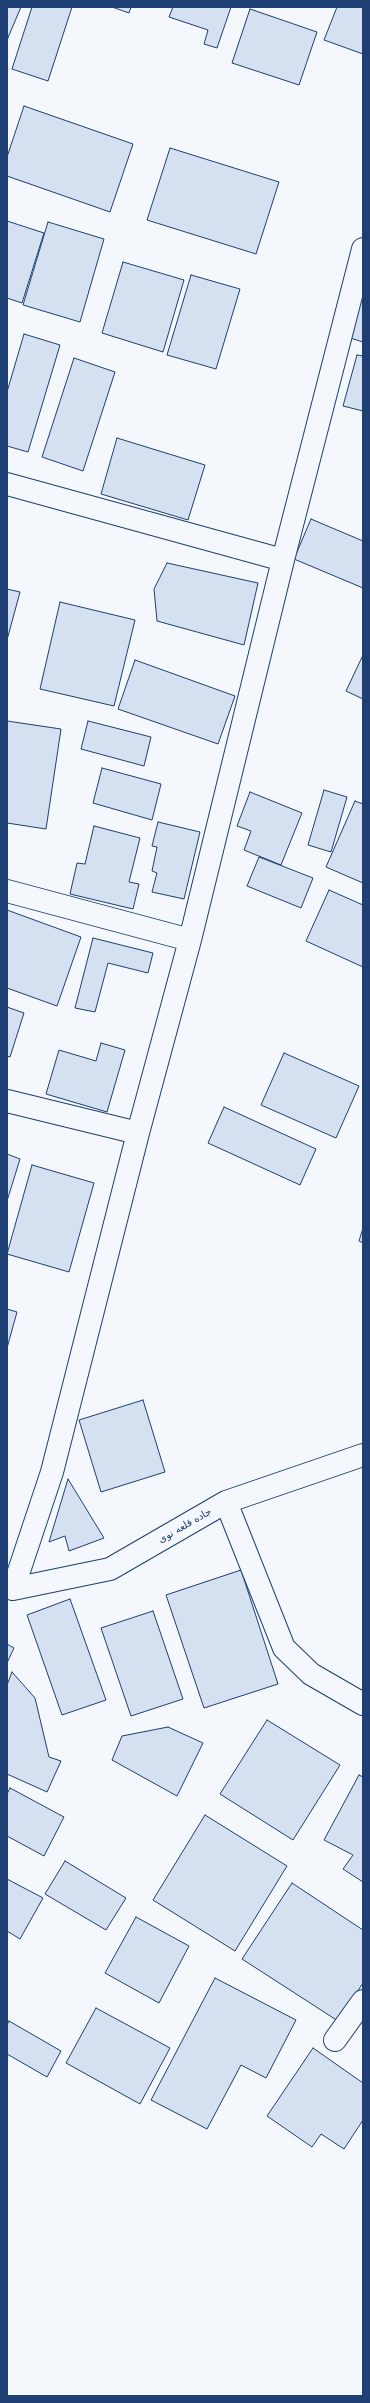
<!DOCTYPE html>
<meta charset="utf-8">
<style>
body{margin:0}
#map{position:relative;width:370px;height:2403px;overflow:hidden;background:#f4f7fb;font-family:"DejaVu Sans",sans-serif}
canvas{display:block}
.frame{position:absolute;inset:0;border:8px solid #1d3f73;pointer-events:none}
</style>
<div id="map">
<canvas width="370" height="2403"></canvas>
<div class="frame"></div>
</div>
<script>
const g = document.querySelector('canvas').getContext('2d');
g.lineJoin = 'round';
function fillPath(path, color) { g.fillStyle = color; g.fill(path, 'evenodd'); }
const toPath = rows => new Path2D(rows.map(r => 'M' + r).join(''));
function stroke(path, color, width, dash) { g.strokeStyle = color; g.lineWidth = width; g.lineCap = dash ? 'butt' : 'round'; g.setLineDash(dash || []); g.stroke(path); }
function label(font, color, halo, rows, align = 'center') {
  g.font = font + ' "DejaVu Sans","Noto Sans Arabic",sans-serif'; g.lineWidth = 3; g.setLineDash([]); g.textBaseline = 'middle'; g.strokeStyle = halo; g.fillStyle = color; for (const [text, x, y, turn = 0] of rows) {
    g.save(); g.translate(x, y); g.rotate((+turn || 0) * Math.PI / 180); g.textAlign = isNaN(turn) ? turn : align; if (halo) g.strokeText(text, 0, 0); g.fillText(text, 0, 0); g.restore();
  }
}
const building = toPath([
 [7,7,21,7,7,40,7,7],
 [32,7,72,7,48,81,12,69,32,7],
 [112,7,131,7,129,13,112,7],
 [173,7,231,7,217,48,204,44,208,30,169,17,173,7],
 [337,7,363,7,363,54,324,40,337,7],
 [250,9,317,32,299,85,232,63,250,9],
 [24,106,133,144,110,212,7,176,7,157,24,106],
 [170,148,279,182,256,254,147,220,170,148],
 [7,221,44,233,22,303,7,298,7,221],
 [48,222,104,239,80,322,23,305,48,222],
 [123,262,184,280,163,352,102,333,123,262],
 [191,275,240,289,216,369,167,355,191,275],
 [363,290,363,342,347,337,363,290],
 [24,334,60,345,28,452,7,446,7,392,24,334],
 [357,355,363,356,363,411,343,406,357,355],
 [74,358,115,372,83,471,42,457,74,358],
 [117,438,205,465,188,520,101,494,117,438],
 [311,519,363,541,363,588,294,559,311,519],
 [167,563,258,583,244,645,157,621,154,589,167,563],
 [7,589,20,592,7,640,7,589],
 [60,602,135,620,114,706,40,689,60,602],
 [363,655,363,699,346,691,363,655],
 [135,660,235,696,218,744,118,709,135,660],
 [7,721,61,729,46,829,7,823,7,721],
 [88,721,151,737,144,766,81,749,88,721],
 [102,768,161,784,152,820,93,803,102,768],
 [324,790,347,797,331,852,308,845,324,790],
 [250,792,302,813,281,865,244,850,251,831,237,826,250,792],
 [355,801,363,804,363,883,326,867,355,801],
 [158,822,200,832,184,899,152,892,157,873,152,871,157,847,152,846,158,822],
 [94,826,140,838,129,882,139,884,133,909,70,894,77,863,85,864,94,826],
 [259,857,313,878,301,908,247,886,259,857],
 [329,890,363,905,363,967,306,941,329,890],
 [7,910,81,937,57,1006,7,988,7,910],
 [93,938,153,953,148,973,108,963,95,1012,75,1008,93,938],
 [7,1007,24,1013,10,1057,7,1056,7,1007],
 [101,1043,125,1050,107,1112,46,1094,59,1050,96,1061,101,1043],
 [284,1053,359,1086,336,1138,261,1105,284,1053],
 [224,1107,316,1149,300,1185,208,1143,224,1107],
 [7,1154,20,1159,7,1201,7,1154],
 [32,1165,94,1183,69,1272,7,1254,32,1165],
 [363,1228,363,1243,359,1241,363,1228],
 [7,1309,17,1312,7,1348,7,1309],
 [143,1400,165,1472,101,1492,79,1420,143,1400],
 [68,1479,104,1538,69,1551,65,1536,49,1542,68,1479],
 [241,1570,278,1684,204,1708,166,1595,241,1570],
 [70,1599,106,1700,62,1715,27,1615,70,1599],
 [153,1611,183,1699,131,1716,101,1628,153,1611],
 [7,1644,14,1648,7,1663,7,1644],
 [12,1672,35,1698,49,1757,61,1761,47,1792,7,1774,7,1685,12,1672],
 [267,1720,340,1765,293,1840,220,1794,267,1720],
 [168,1727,203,1743,177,1796,112,1760,122,1736,168,1727],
 [359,1775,363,1777,363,1882,343,1869,353,1855,324,1840,359,1775],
 [10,1788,64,1817,44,1856,7,1836,7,1794,10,1788],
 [205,1815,287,1866,235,1951,153,1900,205,1815],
 [65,1861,126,1898,106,1930,45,1894,65,1861],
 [7,1879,43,1898,20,1939,7,1931,7,1879],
 [292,1883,363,1930,363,1983,338,2021,242,1959,292,1883],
 [136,1917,189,1946,159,2003,105,1973,136,1917],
 [215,1978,296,2020,266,2078,241,2065,207,2129,151,2100,215,1978],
 [96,2008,170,2048,140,2104,66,2063,96,2008],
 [9,2021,61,2051,47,2077,7,2054,7,2025,9,2021],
 [313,2048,363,2083,363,2120,344,2149,321,2134,312,2147,267,2116,313,2048]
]);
fillPath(building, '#d5e0f0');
stroke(building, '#1d3f73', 1);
const minor = toPath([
 [7,484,283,560],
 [7,891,190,940],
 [7,1101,138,1133],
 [226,1502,284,1648,311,1674,363,1704],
 [7,1585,13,1589,110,1569,226,1502,363,1455],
 [13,1589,52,1472,138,1133,190,940,283,560,363,249],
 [335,2040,363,2001]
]);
stroke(minor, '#1d3f73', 24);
stroke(minor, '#f4f7fb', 22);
label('10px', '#1d3f73', '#f4f7fb', [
 ["جاده قلعه نوی",185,1526,-30]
]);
</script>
